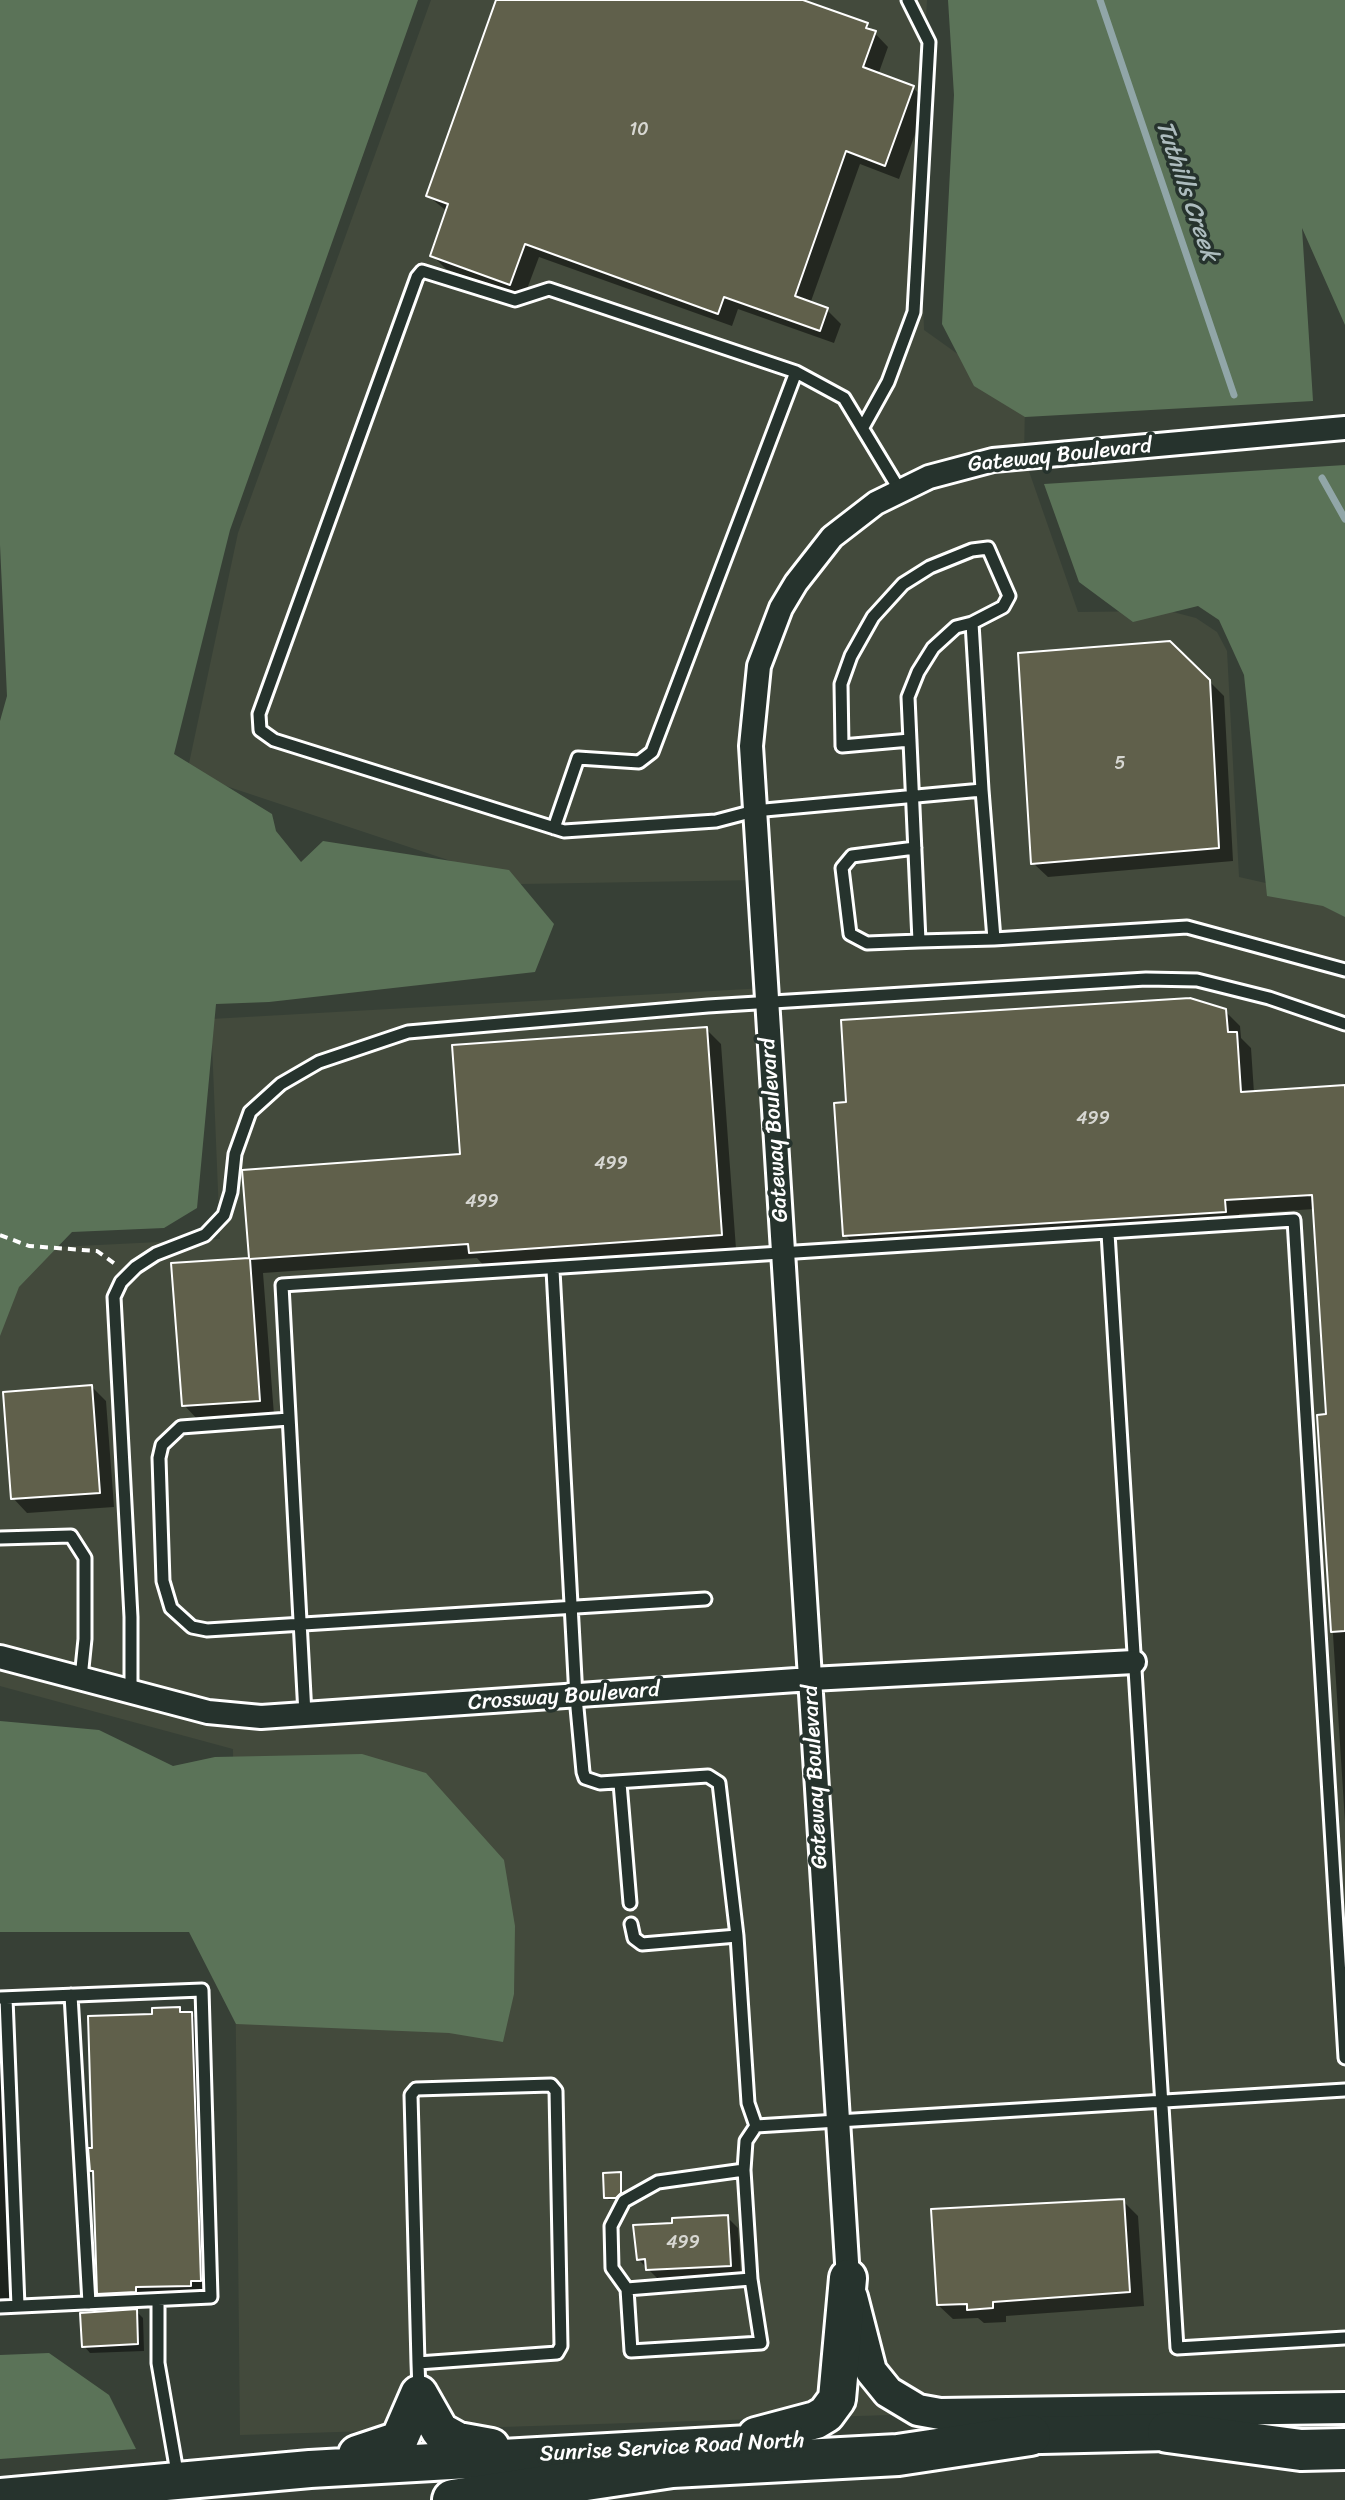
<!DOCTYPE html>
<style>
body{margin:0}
canvas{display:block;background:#374036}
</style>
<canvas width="1345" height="2500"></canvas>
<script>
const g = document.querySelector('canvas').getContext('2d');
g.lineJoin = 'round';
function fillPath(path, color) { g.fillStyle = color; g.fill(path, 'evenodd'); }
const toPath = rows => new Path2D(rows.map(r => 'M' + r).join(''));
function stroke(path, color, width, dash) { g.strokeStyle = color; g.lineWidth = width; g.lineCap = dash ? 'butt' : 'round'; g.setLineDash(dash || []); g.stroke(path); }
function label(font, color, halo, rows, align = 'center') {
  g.font = font + ' Sriracha,sans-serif'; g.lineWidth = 7; g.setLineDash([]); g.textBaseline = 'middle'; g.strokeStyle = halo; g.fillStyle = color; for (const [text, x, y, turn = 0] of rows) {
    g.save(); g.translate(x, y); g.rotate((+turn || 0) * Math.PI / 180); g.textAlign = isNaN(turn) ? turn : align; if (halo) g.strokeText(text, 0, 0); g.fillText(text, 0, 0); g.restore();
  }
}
fillPath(toPath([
 [431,0,927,0,918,158,924,330,1025,402,1024,457,1078,612,1169,611,1196,618,1217,632,1227,651,1239,877,1345,901,1345,2401,240,2435,233,1749,0,1686,0,1308,18,1249,220,1239,211,1019,765,988,758,880,520,884,187,773,238,533]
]), '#434a3c');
fillPath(toPath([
 [0,0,418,0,230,530,174,754,272,814,276,831,301,862,323,841,509,870,554,924,535,972,269,1002,216,1004,197,1208,164,1228,72,1232,19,1287,0,1336,0,721,7,696,0,545],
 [948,0,1345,0,1345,325,1302,228,1313,401,1025,417,974,386,942,324,954,95],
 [1345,465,1345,917,1323,906,1267,896,1244,675,1219,620,1198,606,1133,622,1079,582,1044,484],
 [0,1721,99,1730,173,1766,215,1757,362,1754,426,1773,504,1860,515,1926,514,1994,503,2042,449,2033,236,2024,189,1932,0,1932],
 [49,2353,109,2395,136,2449,0,2459,0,2355]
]), '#5b7358');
fillPath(toPath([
 [498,0,797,0,867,25,888,47,878,75,913,88,927,101,899,179,860,164,810,304,827,310,841,324,834,343,738,309,732,326,539,257,524,297,446,269,432,255,448,212,428,196],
 [1209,681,1224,696,1233,861,1048,877,1033,863],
 [1225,1011,1240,1026,1241,1038,1251,1048,1254,1093,1345,1087,1345,1822,1319,1416,1328,1416,1314,1209,1239,1214,1239,1226,860,1250,845,1235],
 [706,1029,721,1044,736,1249,485,1267,477,1258,263,1273,274,1415,198,1420,184,1405,174,1265,251,1259,244,1171,462,1156],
 [92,1387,106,1401,114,1507,27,1513,13,1498],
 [179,2009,191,2014,206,2029,214,2295,150,2301,150,2306,114,2308,99,2293,94,2150,154,2016],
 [0,2030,7,2037,16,2301,0,2302],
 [620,2174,623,2196,609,2200,606,2197],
 [1123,2201,1138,2216,1144,2306,1006,2316,1006,2322,984,2323,978,2318,953,2319,938,2305],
 [727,2217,738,2228,741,2276,659,2280,638,2259,674,2225],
 [136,2311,143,2318,144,2351,90,2353,84,2346]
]), '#0007');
stroke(toPath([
 [1100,0,1234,395],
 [1322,478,1345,519]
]), '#91a6a8', 7);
const building = toPath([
 [496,0,803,0,868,23,866,28,876,31,863,67,914,86,885,166,846,151,795,296,828,308,820,331,724,297,718,314,525,244,510,285,430,256,448,204,426,196,496,0],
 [1170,641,1210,680,1219,848,1031,864,1018,653,1170,641],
 [1190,998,1226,1009,1228,1032,1237,1032,1241,1092,1345,1085,1345,1631,1331,1632,1317,1415,1326,1414,1312,1195,1225,1200,1226,1212,843,1236,834,1103,846,1102,841,1020,1190,998],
 [707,1027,722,1235,469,1253,468,1244,250,1259,260,1401,182,1406,171,1263,249,1258,242,1170,460,1154,452,1045,707,1027],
 [92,1385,100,1493,11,1499,3,1392,92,1385],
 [180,2007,180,2012,192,2012,201,2281,191,2281,191,2286,136,2287,136,2292,97,2294,93,2171,90,2171,88,2148,92,2148,88,2016,152,2014,152,2008,180,2007],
 [621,2172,621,2193,616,2198,604,2198,603,2173,621,2172],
 [1124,2199,1130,2292,993,2302,993,2308,967,2310,967,2304,937,2305,931,2209,1124,2199],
 [728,2215,731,2266,646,2270,645,2259,637,2260,633,2225,672,2223,672,2218,728,2215],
 [137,2309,138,2344,82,2347,80,2313,137,2309]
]);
fillPath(building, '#60604b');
stroke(building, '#fff', 2);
const service = toPath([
 [863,427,888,382,914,312,929,42,908,0],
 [899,489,844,398,796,372,549,289,515,300,422,271,417,277,259,714,260,730,274,740,564,831,716,821,754,811,982,790,994,939,1187,927,1345,970],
 [910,740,842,746,841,684,851,656,873,617,903,584,930,567,972,550,988,548,1009,596,1003,607,972,623],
 [982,790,972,623,956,627,933,648,918,672,908,697,919,941,994,939],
 [554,828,578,758,639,762,652,752,796,372],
 [915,848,852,856,842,868,850,934,867,943,919,941],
 [1108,1233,1177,2348,1345,2338],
 [553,1270,576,1697,583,1772,585,1778,600,1783,708,1776,719,1783,737,1936,748,2103,756,2126],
 [289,1419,181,1427,162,1445,159,1458,163,1581,171,1608,192,1627,207,1630,705,1599],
 [0,1538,71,1536,85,1558,85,1639,81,1678],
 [131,1691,131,1617,114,1297,121,1282,136,1267,156,1254,205,1235,224,1215,231,1192,235,1154,250,1112,281,1084,319,1062,408,1032,708,1006,1146,979,1197,980,1269,998,1345,1024],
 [305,1714,282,1285,1294,1220,1345,2058],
 [620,1783,630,1903],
 [631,1924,634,1938,642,1944,737,1936],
 [71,1995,89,2303],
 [0,1998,202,1990,211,2297,0,2307],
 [6,1998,18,2306],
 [744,2170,658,2182,624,2201,611,2226,612,2268,627,2289,751,2279],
 [627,2289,631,2351,761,2343,751,2279,744,2170,746,2141,756,2126,1345,2090],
 [158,2301,158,2363,178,2478],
 [418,2363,557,2353,561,2346,556,2091,551,2085,416,2089,411,2095,418,2363,419,2390]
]);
const minor = toPath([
 [0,1657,208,1712,261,1717,811,1679,1134,1662],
 [848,2278,751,746,759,666,781,608,796,583,832,537,876,503,929,477,993,460,1345,428]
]);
const secondary = toPath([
 [852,2297,871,2371,888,2392,918,2410,940,2414,1345,2408]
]);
const trunk = toPath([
 [419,2394,440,2431,458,2441,491,2447],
 [756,2436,816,2420,826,2414,837,2399,848,2278],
 [999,2436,1168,2432],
 [357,2454,399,2440,419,2394],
 [0,2497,310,2469,784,2442]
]);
const motorway = toPath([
 [1168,2432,1301,2450,1345,2449],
 [453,2500,672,2467,898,2455,1030,2435]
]);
stroke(service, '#fff', 17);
stroke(minor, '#fff', 28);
stroke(secondary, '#fff', 36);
stroke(trunk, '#fff', 42);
stroke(motorway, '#fff', 46);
stroke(toPath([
 [0,1235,29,1246,97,1251,115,1264]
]), '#fff', 4, [8, 6]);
stroke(service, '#26332d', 11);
stroke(minor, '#26332d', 22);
stroke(secondary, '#26332d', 30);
stroke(trunk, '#26332d', 36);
stroke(motorway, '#26332d', 40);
label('18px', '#d7d7d2', null, [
 ["10",639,130],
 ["5",1120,764],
 ["499",1093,1119],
 ["499",611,1164],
 ["499",482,1202],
 ["499",683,2243]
]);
label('22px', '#fff', '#26332d', [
 ["Gateway Boulevard",1060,456,-6],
 ["Gateway Boulevard",775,1130,-94],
 ["Crossway Boulevard",564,1697,-4],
 ["Gateway Boulevard",816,1777,-93],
 ["Sunrise Service Road North",672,2448,-3]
]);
label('italic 24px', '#adbcbe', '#26332d', [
 ["Tuthills Creek",1186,191,71]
]);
</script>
